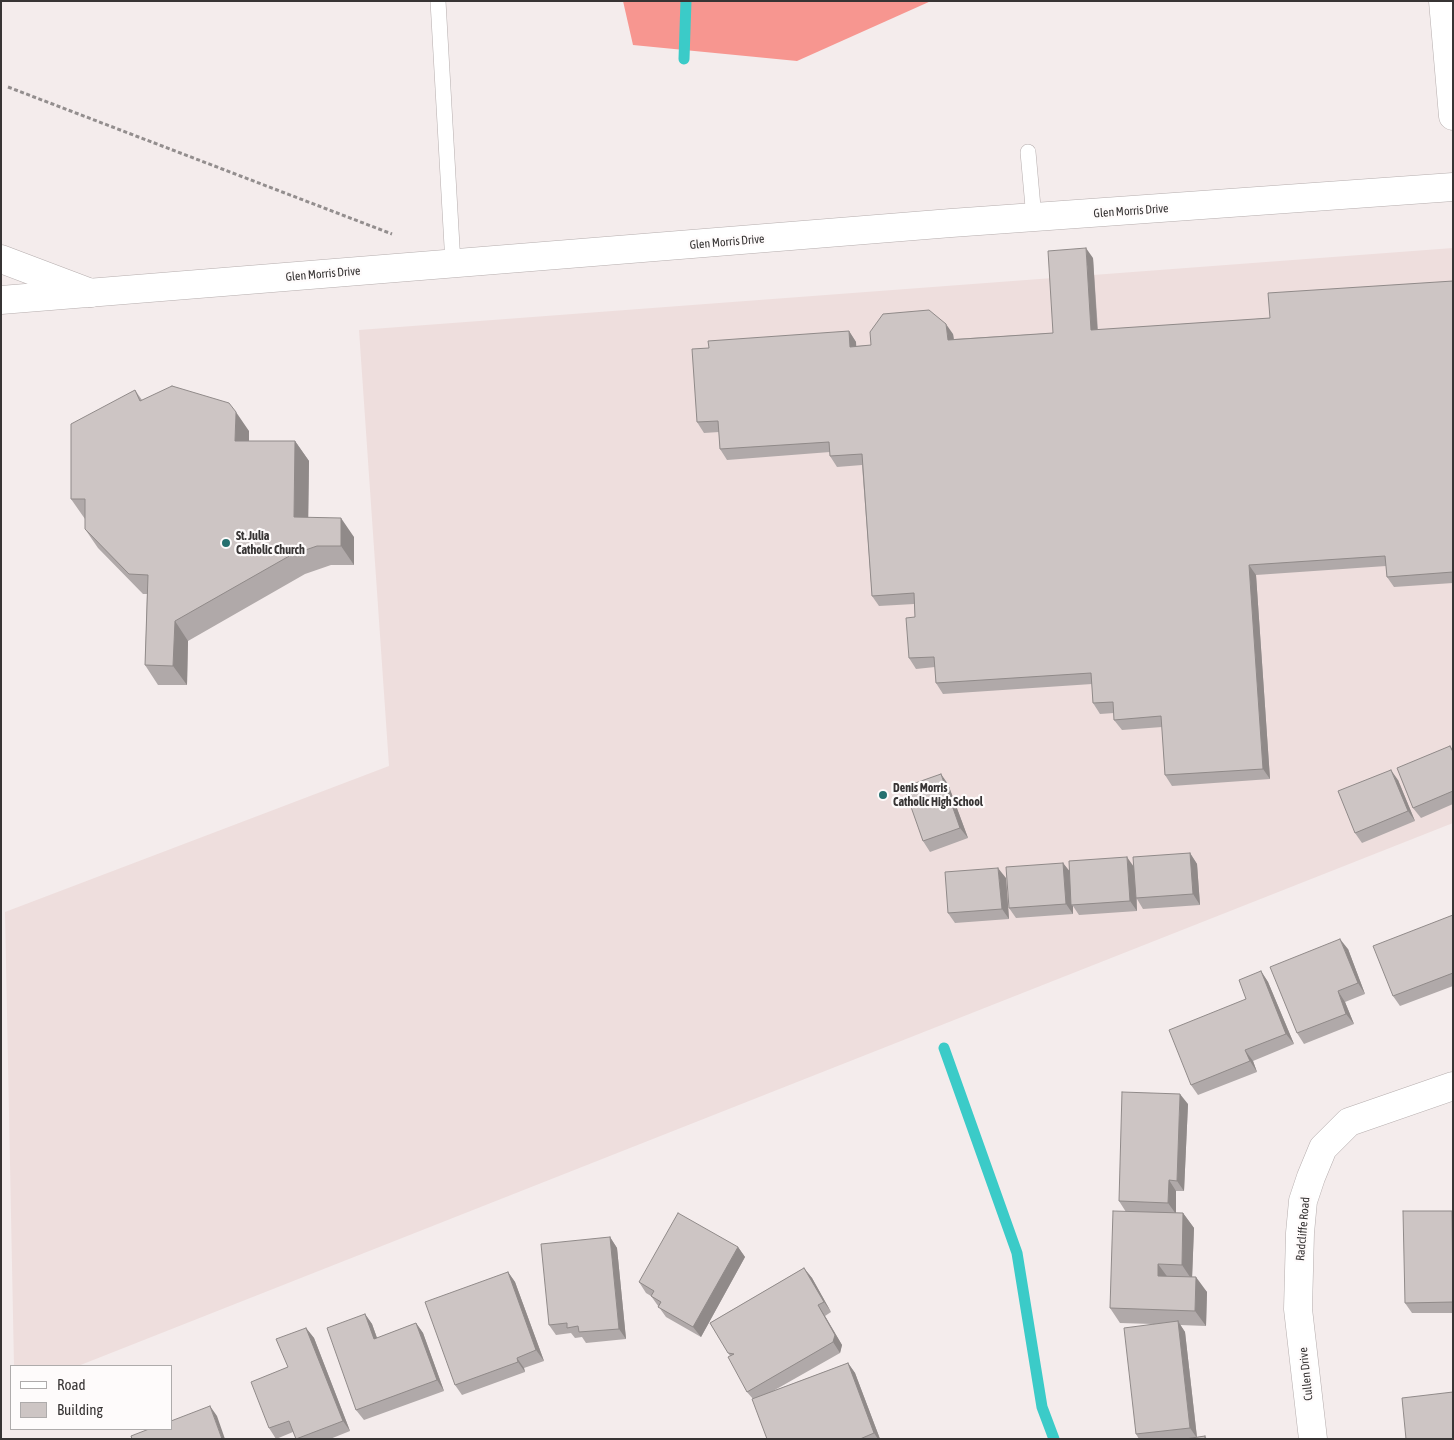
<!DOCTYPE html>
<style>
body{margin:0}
#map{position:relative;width:1454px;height:1440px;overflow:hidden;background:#f4ecec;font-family:"Asap Condensed",sans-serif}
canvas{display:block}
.frame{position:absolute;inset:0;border:2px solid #373434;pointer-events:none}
.legend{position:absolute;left:10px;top:1365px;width:162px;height:65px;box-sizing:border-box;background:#fefbfb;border:1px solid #aeabab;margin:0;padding:6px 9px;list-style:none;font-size:15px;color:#373434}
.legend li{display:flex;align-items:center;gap:10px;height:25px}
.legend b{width:25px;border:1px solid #aeabab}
</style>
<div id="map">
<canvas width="1454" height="1440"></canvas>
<div class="frame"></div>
<ul class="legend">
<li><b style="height:6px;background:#fff"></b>Road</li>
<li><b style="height:14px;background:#cdc5c4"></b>Building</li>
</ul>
</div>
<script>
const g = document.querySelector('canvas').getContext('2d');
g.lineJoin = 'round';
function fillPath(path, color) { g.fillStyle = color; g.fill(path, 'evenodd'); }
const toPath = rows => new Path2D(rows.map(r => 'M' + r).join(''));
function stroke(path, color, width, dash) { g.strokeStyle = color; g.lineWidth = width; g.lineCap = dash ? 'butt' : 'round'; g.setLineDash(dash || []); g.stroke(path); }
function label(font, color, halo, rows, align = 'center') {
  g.font = font + ' "Asap Condensed",sans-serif'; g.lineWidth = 4.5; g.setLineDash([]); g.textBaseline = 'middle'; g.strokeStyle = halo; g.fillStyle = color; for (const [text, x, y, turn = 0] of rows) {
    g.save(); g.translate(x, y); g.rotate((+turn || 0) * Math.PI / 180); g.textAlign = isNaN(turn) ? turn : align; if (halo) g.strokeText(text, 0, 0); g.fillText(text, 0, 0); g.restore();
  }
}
fillPath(toPath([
 [1453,248,1453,823,78,1366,14,1366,5,912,389,766,359,330]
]), '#eededd');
fillPath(toPath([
 [623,1,931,1,797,61,633,45]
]), '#f79690');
stroke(toPath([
 [684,59,686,1],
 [944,1048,1017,1253,1042,1407,1054,1439]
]), '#3bcbc8', 11);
const service = toPath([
 [438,1,453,264],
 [1028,152,1034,218]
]);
const minor = toPath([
 [1443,1,1453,116],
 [1,300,951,223,1453,187],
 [1313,1439,1298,1309,1300,1233,1303,1201,1311,1177,1323,1148,1349,1122,1453,1086]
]);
const secondary = toPath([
 [1,259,91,293]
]);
stroke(service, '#b5adad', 16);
stroke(minor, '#b5adad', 29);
stroke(secondary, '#b5adad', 29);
stroke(toPath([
 [8,87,392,234]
]), '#938e8e', 3, [4, 2.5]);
stroke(service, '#fff', 15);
stroke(minor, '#fff', 28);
stroke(secondary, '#fff', 28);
fillPath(toPath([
 [1093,258,1098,330,1270,318,1453,281,1453,583,1394,587,1387,577,1386,566,1256,575,1270,779,1172,786,1165,775,1162,727,1122,730,1114,720,1114,713,1100,714,1093,703,1092,684,943,694,936,683,935,667,916,669,909,658,915,617,914,604,879,606,872,596,862,465,837,467,830,456,830,452,727,460,720,449,719,432,704,433,697,422,709,348,849,331,856,342,856,346,871,345,953,334,954,339,1053,333],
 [135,390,142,400,249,431,249,441,295,441,309,461,308,517,354,537,354,565,331,565,305,574,188,641,187,685,158,685,145,665,147,594,143,594,98,548,85,529,85,519,71,499],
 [1450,746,1453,750,1453,804,1421,818,1413,808],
 [1398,780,1415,821,1362,843,1355,833],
 [948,784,968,838,930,852,923,841],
 [1190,853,1197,864,1200,905,1143,909,1137,899,1137,911,1079,915,1073,906,1073,914,1016,918,1009,908,1063,863,1069,871,1133,866],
 [1006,878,1009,919,955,923,948,913],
 [1453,915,1453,986,1400,1006,1393,996],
 [1348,949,1365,994,1345,1002,1354,1024,1304,1044,1297,1033],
 [1261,971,1268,982,1294,1044,1253,1061,1257,1072,1198,1095,1191,1085,1246,999],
 [1188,1104,1184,1191,1176,1191,1176,1213,1183,1213,1194,1228,1192,1277,1207,1292,1206,1326,1180,1325,1185,1332,1197,1437,1205,1436,1207,1439,1139,1439,1136,1434,1153,1324,1120,1323,1110,1308,1126,1212,1119,1201],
 [1452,1211,1453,1212,1453,1313,1412,1313,1405,1303],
 [610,1237,617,1248,626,1339,586,1343,582,1337,575,1338,571,1333,556,1335,549,1325],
 [738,1247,745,1257,701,1337,666,1317,651,1296,646,1293,639,1282],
 [804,1268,812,1278,831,1312,825,1316,842,1345,840,1353,773,1391,848,1363,855,1373,880,1439,767,1439,753,1399,747,1392,730,1356,710,1323],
 [508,1272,515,1282,544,1361,524,1368,525,1372,462,1395,455,1385],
 [365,1314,372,1324,377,1338,416,1323,423,1333,444,1391,364,1420,356,1410],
 [306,1328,314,1338,350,1431,330,1439,296,1439,293,1432,276,1439,269,1428,288,1367]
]), '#b0a9a9');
fillPath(toPath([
 [1086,248,1093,258,1098,340,1091,330],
 [946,324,953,334,955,350,948,340],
 [849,331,856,342,857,357,850,347],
 [236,412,249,431,249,460,235,441],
 [295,441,309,461,308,537,294,517],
 [341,518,354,537,354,565,341,546],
 [1249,565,1256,575,1270,779,1263,769],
 [175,621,188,641,187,685,173,666],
 [1391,770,1398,780,1415,821,1408,811],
 [941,774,948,784,968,838,960,828],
 [1190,853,1197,864,1200,905,1193,894],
 [1127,857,1134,867,1137,911,1130,901],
 [1063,863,1071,873,1071,905,1073,906,1073,914,1066,904],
 [998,868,1006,878,1009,919,1002,909],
 [1340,939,1348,949,1365,994,1358,983],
 [1261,971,1268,982,1294,1044,1286,1034],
 [1338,991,1345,1002,1354,1024,1346,1014],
 [1245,1050,1253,1061,1257,1072,1250,1061],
 [1180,1094,1188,1104,1184,1191,1177,1181],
 [1169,1180,1176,1191,1176,1214,1168,1203],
 [1183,1213,1194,1228,1192,1280,1182,1265],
 [610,1237,617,1248,626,1339,619,1329],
 [738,1247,745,1257,701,1337,693,1327],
 [1158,1264,1169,1279,1158,1276],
 [804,1268,812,1278,831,1312,824,1302],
 [508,1272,515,1282,544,1361,536,1350],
 [1196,1277,1207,1292,1206,1326,1195,1311],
 [818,1305,825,1316,842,1345,840,1353,833,1342],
 [365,1314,372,1324,381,1349,374,1339],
 [1178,1321,1185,1332,1197,1438,1190,1428],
 [416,1323,423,1333,444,1391,437,1380],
 [306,1328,314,1338,350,1431,343,1421],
 [517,1358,524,1368,525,1372,518,1362],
 [848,1363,855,1373,880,1439,878,1439,874,1433],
 [210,1406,217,1416,225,1439,222,1439]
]), '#908a89');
const building = toPath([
 [1086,248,1091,330,1270,318,1268,293,1453,281,1453,572,1387,577,1385,556,1249,565,1263,769,1165,775,1161,716,1114,720,1113,702,1093,703,1091,673,936,683,934,657,909,658,906,618,915,617,914,593,872,596,862,454,830,456,829,442,720,449,718,421,697,422,692,349,709,348,708,341,849,331,850,347,871,345,870,332,883,314,929,310,946,324,948,340,1053,333,1048,251,1086,248],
 [172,386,229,403,236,412,235,441,295,441,294,517,341,518,341,546,317,546,291,555,175,621,173,666,145,665,148,575,129,574,85,529,85,499,71,499,71,424,135,390,140,401,172,386],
 [1450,746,1453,752,1453,791,1413,808,1397,768,1450,746],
 [1391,770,1408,811,1355,833,1338,791,1391,770],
 [941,774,960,828,923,841,904,787,941,774],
 [1190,853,1193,894,1136,898,1133,857,1190,853],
 [1127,857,1130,901,1071,905,1069,861,1127,857],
 [1063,863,1066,904,1009,908,1006,867,1063,863],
 [998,868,1002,909,948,913,945,872,998,868],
 [1453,915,1453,973,1393,996,1373,946,1453,915],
 [1340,939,1358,983,1338,991,1346,1014,1297,1033,1270,967,1340,939],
 [1261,971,1286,1034,1245,1050,1250,1061,1191,1085,1169,1030,1246,999,1239,980,1261,971],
 [1122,1092,1180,1094,1177,1181,1169,1180,1168,1203,1119,1201,1122,1092],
 [1113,1211,1183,1213,1182,1265,1158,1264,1158,1276,1196,1277,1195,1311,1110,1308,1113,1211],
 [1403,1211,1452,1211,1453,1302,1405,1303,1403,1211],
 [678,1213,738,1247,693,1327,658,1307,661,1302,651,1296,654,1291,639,1282,678,1213],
 [610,1237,619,1329,579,1332,578,1326,567,1328,567,1323,549,1325,541,1244,610,1237],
 [804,1268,824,1302,818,1305,835,1335,833,1342,747,1392,728,1357,734,1354,728,1353,710,1323,804,1268],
 [508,1272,536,1350,517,1358,518,1362,455,1385,425,1302,508,1272],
 [365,1314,374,1339,416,1323,437,1380,356,1410,327,1328,365,1314],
 [1178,1321,1190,1428,1136,1434,1124,1328,1178,1321],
 [306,1328,343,1421,296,1439,289,1421,269,1428,251,1382,288,1367,276,1339,306,1328],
 [848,1363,874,1433,860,1439,767,1439,752,1399,848,1363],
 [1453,1392,1453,1439,1406,1439,1402,1398,1453,1392],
 [210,1406,222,1439,132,1439,131,1436,149,1429,171,1429,171,1421,210,1406],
 [1205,1436,1205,1439,1185,1439,1205,1436]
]);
fillPath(building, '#cdc5c4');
stroke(building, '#908a89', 1);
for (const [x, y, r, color] of [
 [226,543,5,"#25706f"],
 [883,795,5,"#25706f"]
]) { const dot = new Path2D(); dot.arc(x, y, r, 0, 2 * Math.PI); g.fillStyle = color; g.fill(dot); stroke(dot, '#fefbfb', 2); }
label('12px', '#373434', '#fefbfb', [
 ["Glen Morris Drive",1131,211,-4],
 ["Glen Morris Drive",727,242,-5],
 ["Glen Morris Drive",323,274,-5],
 ["Radcliffe Road",1303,1229,-85],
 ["Cullen Drive",1306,1374,-96]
]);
label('bold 12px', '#373434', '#fefbfb', [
 ["St. Julia",236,536],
 ["Catholic Church",236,550],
 ["Denis Morris",893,788],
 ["Catholic High School",893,802]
], 'left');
</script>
